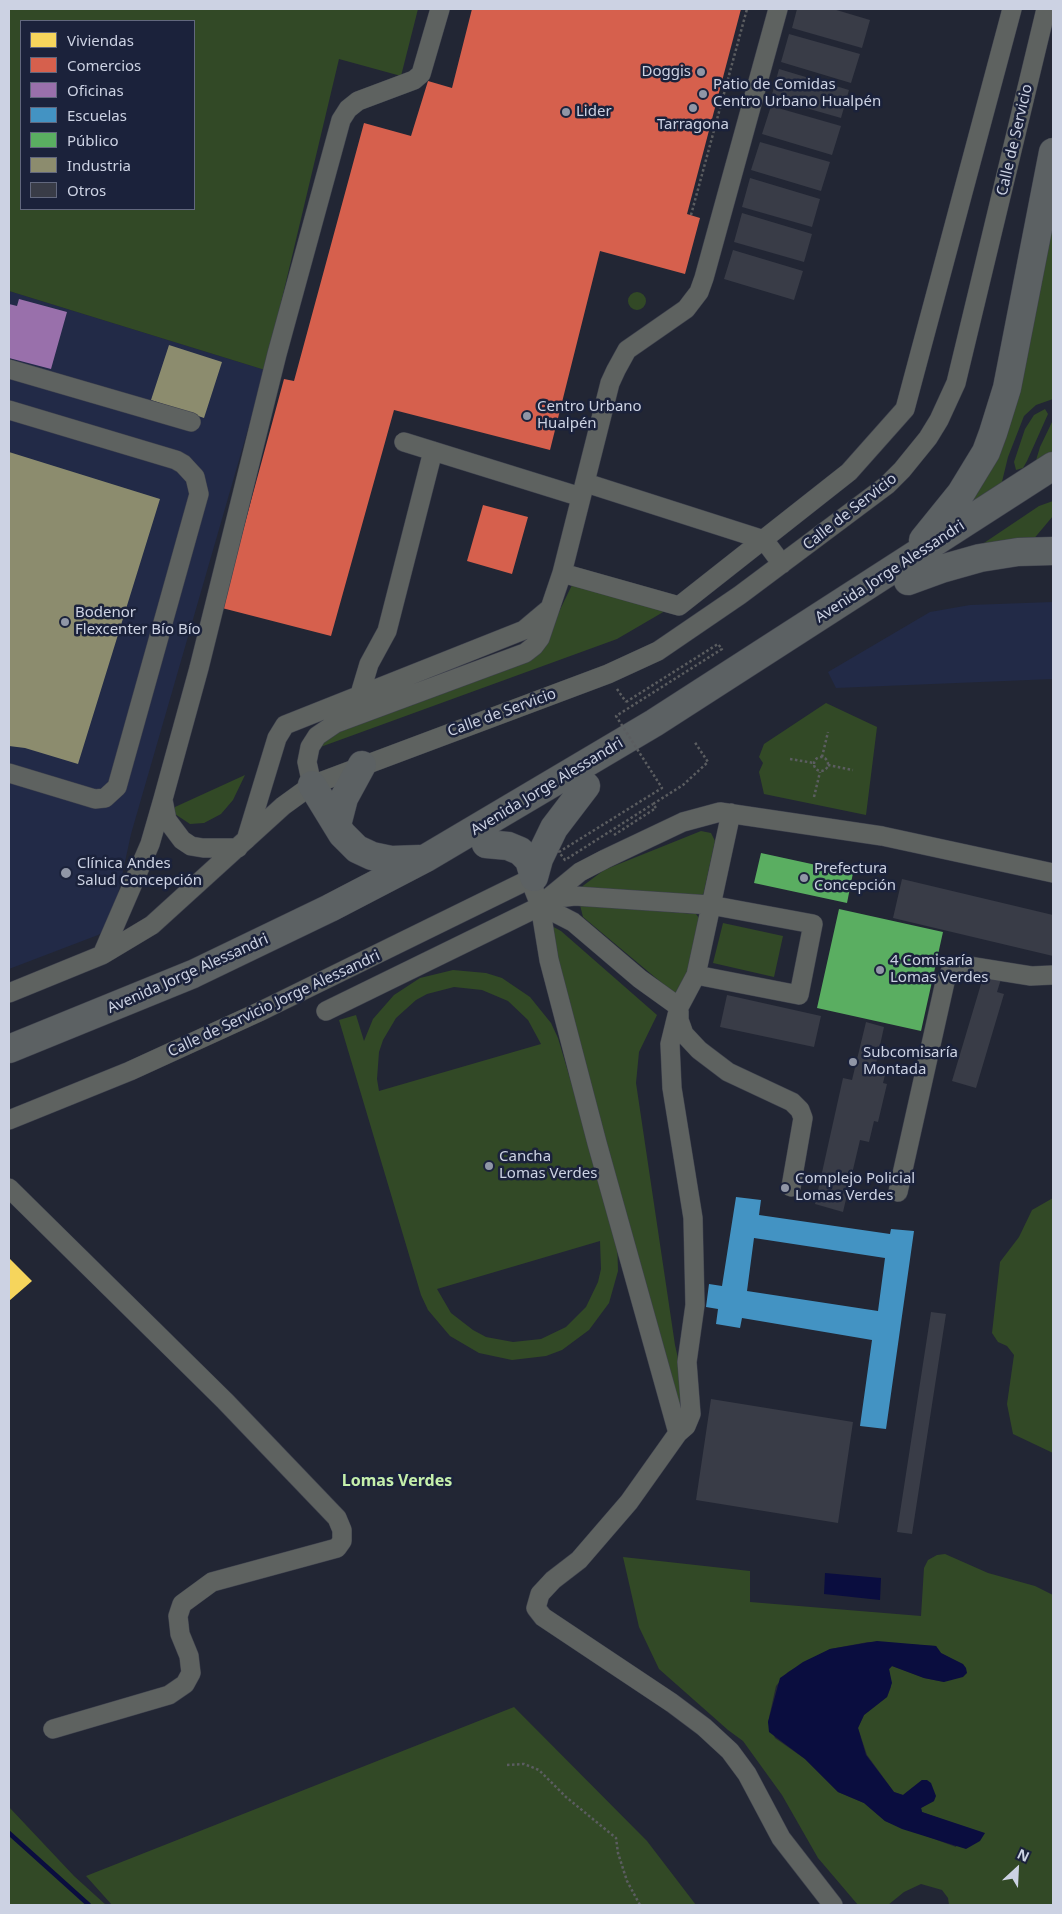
<!DOCTYPE html>
<meta charset="utf-8">
<style>
body{margin:0}
#map{position:relative;width:1062px;height:1914px;overflow:hidden;background:#222634;font-family:"Noto Sans",sans-serif}
canvas{display:block}
.frame{position:absolute;inset:0;border:10px solid #ccd2e3;pointer-events:none}
.legend{position:absolute;left:20px;top:20px;width:175px;height:190px;box-sizing:border-box;background:#1b223b;border:1px solid #62687e;margin:0;padding:6px 9px;list-style:none;font-size:15px;color:#ccd2e3}
.legend li{display:flex;align-items:center;gap:10px;height:25px}
.legend b{width:25px;border:1px solid #62687e}
.north{position:absolute;left:992px;top:1844px;width:50px;height:50px;-webkit-text-stroke:4px #1b223b;paint-order:stroke;rotate:25deg;font-size:14px;font-weight:700;line-height:20px;text-align:center;color:#ccd2e3}
.north::after{content:'';display:block;margin:auto;width:18px;height:22px;background:#ccd2e3;clip-path:polygon(50% 0,100% 100%,50% 72%,0 100%)}
</style>
<div id="map">
<canvas width="1062" height="1914"></canvas>
<div class="frame"></div>
<ul class="legend">
<li><b style="height:14px;background:#f6d55c"></b>Viviendas</li>
<li><b style="height:14px;background:#d6604d"></b>Comercios</li>
<li><b style="height:14px;background:#9970ab"></b>Oficinas</li>
<li><b style="height:14px;background:#4393c3"></b>Escuelas</li>
<li><b style="height:14px;background:#5aae61"></b>Público</li>
<li><b style="height:14px;background:#8c8c6e"></b>Industria</li>
<li><b style="height:14px;background:#393c47"></b>Otros</li>
</ul>
<div class="north">N</div>
</div>
<script>
const g = document.querySelector('canvas').getContext('2d');
g.lineJoin = 'round';
function fillPath(path, color) { g.fillStyle = color; g.fill(path, 'evenodd'); }
const toPath = rows => new Path2D(rows.map(r => 'M' + r).join(''));
function stroke(path, color, width, dash) { g.strokeStyle = color; g.lineWidth = width; g.lineCap = dash ? 'butt' : 'round'; g.setLineDash(dash || []); g.stroke(path); }
function label(font, color, halo, rows, align = 'center') {
  g.font = font + ' "Noto Sans",sans-serif'; g.lineWidth = 5; g.setLineDash([]); g.textBaseline = 'middle'; g.strokeStyle = halo; g.fillStyle = color; for (const [text, x, y, turn = 0] of rows) {
    g.save(); g.translate(x, y); g.rotate((+turn || 0) * Math.PI / 180); g.textAlign = isNaN(turn) ? turn : align; if (halo) g.strokeText(text, 0, 0); g.fillText(text, 0, 0); g.restore();
  }
}
fillPath(toPath([
 [9,291,265,370,131,834,114,913,103,932,98,935,9,969],
 [1053,602,1053,679,836,688,828,672,930,612,970,605]
]), '#222a47');
fillPath(toPath([
 [9,9,418,9,401,76,339,59,265,370,9,291],
 [21,21,194,21,194,209,21,209],
 [1053,199,1053,399,1036,405,1024,416,1008,457,1000,490,970,505],
 '628 301a9 9 0 1 1 18 0a9 9 0 1 1-18 0Z',
 [1045,409,1048,414,1027,461,1023,468,1016,470,1014,462,1025,429,1034,415],
 [1053,420,1053,454,1034,467,1040,447],
 [1053,501,1053,516,1032,541,975,549,1039,506],
 [572,585,665,611,617,639,315,749,322,732,531,647,552,626],
 [826,703,877,727,866,815,764,794,759,772,763,763,759,757,764,744],
 [245,775,233,800,221,814,204,823,190,824,175,814,175,807],
 [701,831,711,833,715,841,703,896,580,888,604,870],
 [580,905,696,914,699,918,689,978,675,994,583,917],
 [723,923,783,936,774,977,713,963],
 [550,925,561,931,657,1015,639,1052,636,1083,675,1345,686,1394,680,1419,549,927],
 [453,970,486,973,502,978,530,997,551,1023,558,1038,617,1237,618,1271,609,1303,589,1330,562,1350,546,1356,512,1360,479,1353,450,1336,428,1310,421,1295,339,1020,356,1015,364,1041,373,1019,394,995,420,978],
 [454,987,482,990,508,1001,528,1020,541,1044,379,1091,377,1079,379,1052,383,1040,396,1018,416,1000,427,994],
 [600,1241,601,1269,598,1282,586,1307,566,1327,541,1339,513,1342,486,1337,473,1330,451,1313,437,1289],
 [1053,1198,1053,1453,1013,1434,1007,1404,1014,1355,1007,1346,998,1342,992,1333,1000,1262,1019,1237,1032,1210],
 [945,1554,988,1573,1035,1586,1053,1595,1053,1905,949,1905,948,1898,942,1890,921,1884,904,1892,888,1905,858,1905,818,1858,782,1795,743,1741,728,1730,659,1669,639,1627,623,1557,750,1571,750,1602,921,1616,924,1568,928,1560,937,1555],
 [868,1642,936,1646,941,1653,950,1658,944,1682,924,1678,892,1666,889,1669,891,1687,887,1697,864,1715,858,1728,867,1755,894,1792,903,1795,922,1780,934,1801,921,1808,922,1812,961,1827,956,1847,885,1821,864,1803,838,1792,805,1759,775,1738,768,1722,776,1686,788,1672,830,1649],
 [514,1707,647,1841,696,1905,112,1905,86,1876],
 [9,1807,74,1876,106,1905,9,1905]
]), '#324926');
fillPath(toPath([
 [825,1573,881,1578,880,1600,824,1594],
 [877,1641,936,1646,941,1653,963,1664,966,1668,967,1673,963,1677,944,1682,924,1678,892,1666,889,1669,892,1683,887,1697,864,1715,858,1728,866,1755,894,1792,903,1795,922,1780,927,1780,931,1783,936,1796,934,1801,921,1808,922,1812,985,1833,980,1841,966,1849,902,1829,885,1821,864,1803,838,1792,805,1759,769,1732,768,1722,780,1678,803,1662,830,1649]
]), '#0a0d3f');
fillPath(toPath([
 [9,1258,32,1281,9,1301]
]), '#f6d55c');
fillPath(toPath([
 [472,9,741,9,687,214,700,218,685,274,600,251,550,450,394,410,331,636,222,608,284,379,294,381,364,123,411,136,428,81,452,88],
 [483,505,528,517,512,574,467,561]
]), '#d6604d');
fillPath(toPath([
 [19,299,67,312,51,369,9,358,9,304,17,306]
]), '#9970ab');
fillPath(toPath([
 [736,1197,761,1200,759,1215,890,1234,891,1229,914,1231,886,1429,860,1426,872,1340,742,1318,740,1328,716,1324,718,1309,706,1307,709,1284,722,1286],
 [754,1238,885,1258,878,1311,747,1291]
]), '#4393c3');
fillPath(toPath([
 [761,853,853,873,847,903,754,883],
 [839,909,943,932,921,1031,817,1008]
]), '#5aae61');
fillPath(toPath([
 [169,345,222,362,204,418,151,400],
 [9,452,160,499,78,764,25,748,9,746]
]), '#8c8c6e');
stroke(toPath([
 [9,1833,89,1905]
]), '#0a0d3f', 4.5);
fillPath(toPath([
 [797,9,833,9,870,20,862,48,792,28],
 [789,34,860,54,851,83,781,62],
 [779,69,849,90,841,118,771,98],
 [771,106,841,126,832,155,762,134],
 [760,142,830,162,821,191,751,170],
 [750,178,820,199,812,227,742,207],
 [742,213,812,234,804,262,734,242],
 [733,250,803,271,794,300,724,279],
 [902,879,1053,915,1053,956,893,918],
 [984,974,1001,979,997,992,1004,994,976,1088,952,1081],
 [727,995,821,1016,814,1047,720,1027],
 [866,1022,884,1027,875,1068,886,1071,883,1083,887,1084,878,1122,874,1121,869,1142,860,1140,843,1212,815,1204,843,1078,852,1080],
 [931,1312,946,1314,912,1534,897,1532],
 [711,1399,853,1422,838,1523,696,1500]
]), '#393c47');
const minor = toPath([
 [9,369,191,422],
 [9,410,176,460,183,464,195,477,199,494,117,787,105,798,95,799,9,773],
 [404,442,581,497],
 [586,483,764,540,782,564],
 [562,573,679,606,849,472,905,409,1012,9],
 [360,694,369,664,387,631,433,451],
 [312,785,307,762,310,747,317,736,336,723,525,653,534,646,540,638,562,573,610,383,616,370,627,350,686,309,699,292,704,278,778,9],
 [163,800,167,820,182,840,191,846,203,848,238,848],
 [731,813,696,975,679,1007,670,1044,672,1088,693,1218,695,1305,687,1362,691,1414,686,1426,678,1433,629,1502,579,1560,553,1580,540,1594,536,1608,543,1617,672,1703,704,1727,730,1751,747,1774,781,1838,833,1905],
 [246,840,277,738,285,725,524,630,549,609],
 [546,900,580,872,605,859,683,822,720,812,882,836,1053,873],
 [540,905,573,922,640,979,679,1007],
 [102,955,150,844,163,799,199,668,277,354,341,120,348,109,358,101,414,80,421,74,440,9],
 [9,993,102,955,152,925,283,806,312,785,608,674,658,651,740,595,887,485,902,470,928,438,939,420,956,383,1046,9],
 [326,1011,557,898,575,896,710,905,813,924,799,995,696,975],
 [679,1011,679,1020,684,1034,699,1050,728,1072,792,1102,800,1110,803,1118,791,1187],
 [9,1120,130,1071,261,1011,534,877,534,890,540,905,549,960,597,1143,678,1433],
 [9,1188,225,1401,337,1518,342,1530,342,1541,337,1548,212,1582,182,1604,178,1616,180,1634,189,1656,191,1673,185,1684,169,1695,53,1729],
 [898,1192,945,982,952,968,962,965,1031,976,1053,975]
]);
const highway = toPath([
 [923,540,961,493,986,452,993,433,1007,388,1053,152],
 [908,581,941,569,980,558,1018,552,1053,551],
 [312,785,342,834,357,849,372,856,391,860,419,859],
 [337,825,344,798,362,765],
 [486,844,508,846,520,851,529,860,534,877],
 [534,877,539,859,554,828,586,786],
 [9,1049,193,974,330,908,426,858,654,723,1053,466]
]);
stroke(minor, '#3f424e', 20);
stroke(highway, '#3f424e', 29);
stroke(toPath([
 [691,215,747,9],
 [617,689,626,702],
 '814 764a7 7 0 1 1 14 0a7 7 0 1 1-14 0Z',
 [822,757,828,732],
 [790,759,814,763],
 [828,765,853,770],
 [814,797,820,772],
 [614,835,656,808,653,804,683,785,708,762,694,741],
 [507,1765,524,1764,539,1770,566,1797,616,1838,618,1853,627,1881,640,1905]
]), '#5b5d60', 2.5, [2.5, 2.5]);
stroke(minor, '#5e6260', 19);
stroke(highway, '#5c6163', 28);
stroke(toPath([
 [626,702,718,644,722,649,616,716,662,788,559,852,565,860,653,804]
]), '#5b5d60', 2.5, [2.5, 2.5]);
for (const [x, y, r, color] of [
 [701,72,5,"#9096a6"],
 [703,94,5,"#9096a6"],
 [693,108,5,"#9096a6"],
 [566,112,5,"#9096a6"],
 [527,416,5,"#9096a6"],
 [65,622,5,"#9096a6"],
 [66,873,6,"#9096a6"],
 [804,878,5,"#9096a6"],
 [880,970,5,"#9096a6"],
 [853,1062,5,"#9096a6"],
 [489,1166,5,"#9096a6"],
 [785,1188,5,"#9096a6"]
]) { const dot = new Path2D(); dot.arc(x, y, r, 0, 2 * Math.PI); g.fillStyle = color; g.fill(dot); stroke(dot, '#1b223b', 2); }
label('15px', '#ccd2e3', '#1b223b', [
 ["Doggis",691,72,"right"],
 ["Patio de Comidas",713,85],
 ["Centro Urbano Hualpén",713,102],
 ["Lider",576,112],
 ["Tarragona",693,125,"center"],
 ["Centro Urbano",537,407],
 ["Hualpén",537,424],
 ["Bodenor",75,613],
 ["Flexcenter Bío Bío",75,630],
 ["Clínica Andes",77,864],
 ["Salud Concepción",77,881],
 ["Prefectura",814,869],
 ["Concepción",814,886],
 ["4 Comisaría",890,961],
 ["Lomas Verdes",890,978],
 ["Subcomisaría",863,1053],
 ["Montada",863,1070],
 ["Cancha",499,1157],
 ["Lomas Verdes",499,1174],
 ["Complejo Policial",795,1179],
 ["Lomas Verdes",795,1196]
], 'left');
label('15px', '#ccd2e3', '#1b223b', [
 ["Calle de Servicio",1015,140,-77],
 ["Calle de Servicio",850,512,-38],
 ["Avenida Jorge Alessandri",890,572,-33],
 ["Calle de Servicio",502,713,-20],
 ["Avenida Jorge Alessandri",547,787,-31],
 ["Avenida Jorge Alessandri",188,974,-24],
 ["Calle de Servicio Jorge Alessandri",274,1004,-25]
]);
label('bold 16px', '#c5efab', '#1b223b', [
 ["Lomas Verdes",397,1481]
]);
</script>
